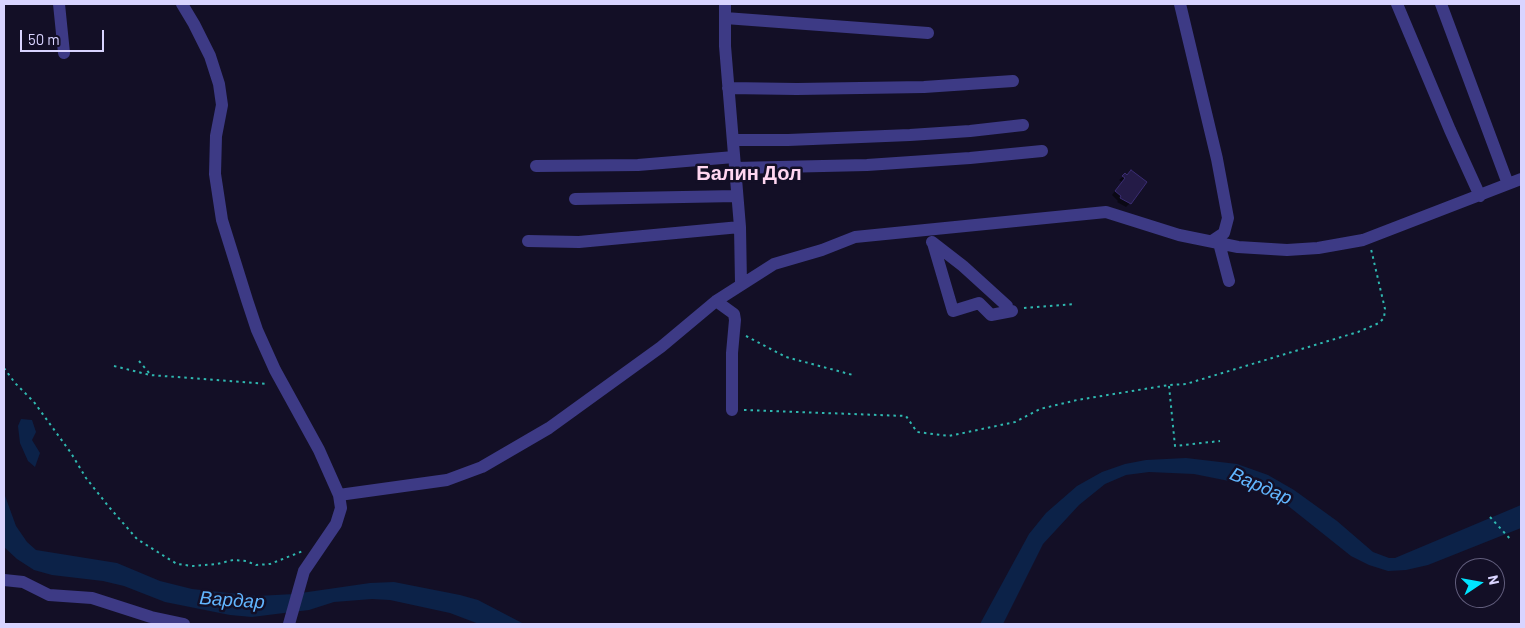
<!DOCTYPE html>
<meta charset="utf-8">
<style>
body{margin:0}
#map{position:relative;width:1525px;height:628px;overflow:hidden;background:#130f26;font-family:Barlow,sans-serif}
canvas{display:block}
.frame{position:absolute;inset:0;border:5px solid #d9d4ff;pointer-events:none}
.north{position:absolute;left:1455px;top:558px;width:50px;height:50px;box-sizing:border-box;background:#130f26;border:1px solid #625e7d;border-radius:50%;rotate:78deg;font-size:14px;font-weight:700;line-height:20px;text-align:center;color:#d9d4ff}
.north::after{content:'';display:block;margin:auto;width:18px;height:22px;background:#00e5ff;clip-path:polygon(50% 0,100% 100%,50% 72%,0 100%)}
.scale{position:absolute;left:20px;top:30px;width:84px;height:22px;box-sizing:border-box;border:2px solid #d9d4ff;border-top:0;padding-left:6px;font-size:15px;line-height:18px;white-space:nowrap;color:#d9d4ff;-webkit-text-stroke:4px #130f26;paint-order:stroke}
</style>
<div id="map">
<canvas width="1525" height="628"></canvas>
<div class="frame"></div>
<div class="north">N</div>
<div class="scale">50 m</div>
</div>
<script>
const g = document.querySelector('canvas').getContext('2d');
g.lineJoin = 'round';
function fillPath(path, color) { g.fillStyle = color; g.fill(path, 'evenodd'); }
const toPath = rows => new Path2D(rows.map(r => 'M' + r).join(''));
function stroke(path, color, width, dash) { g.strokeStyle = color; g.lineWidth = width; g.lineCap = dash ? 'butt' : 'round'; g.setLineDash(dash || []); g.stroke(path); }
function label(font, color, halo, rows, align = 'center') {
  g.font = font + ' Barlow,sans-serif'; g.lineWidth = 5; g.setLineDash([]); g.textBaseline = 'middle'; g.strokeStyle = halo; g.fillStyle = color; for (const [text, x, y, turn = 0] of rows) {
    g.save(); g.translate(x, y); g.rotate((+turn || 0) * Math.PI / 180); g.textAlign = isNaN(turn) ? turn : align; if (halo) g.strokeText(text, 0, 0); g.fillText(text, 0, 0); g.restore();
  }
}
fillPath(toPath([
 [21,419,32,420,36,432,32,440,40,453,35,467,28,461,20,443,18,426],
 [1186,458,1237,464,1268,475,1294,490,1337,521,1373,552,1389,558,1395,558,1521,505,1521,528,1428,565,1406,570,1388,571,1369,565,1351,556,1287,505,1267,492,1244,484,1194,474,1149,472,1126,475,1105,484,1079,505,1043,544,1003,624,980,624,1029,534,1046,513,1077,486,1102,472,1125,464,1146,460],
 [4,493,16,526,27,542,36,550,117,563,160,581,192,589,257,596,294,594,370,583,394,582,460,595,478,600,524,624,479,624,450,613,390,600,372,599,334,602,309,610,276,614,252,617,230,615,165,602,124,586,103,581,52,575,34,570,17,559,4,547]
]), '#0c2248');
fillPath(toPath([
 [1125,175,1130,203,1126,207,1117,202,1118,201,1112,195,1122,182,1119,180]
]), '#0007');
const building = toPath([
 [1131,170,1147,182,1131,204,1120,198,1121,196,1115,191,1125,178,1122,176,1125,173,1127,175,1131,170]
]);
fillPath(building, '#241b47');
stroke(building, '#3b2d73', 1);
stroke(toPath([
 [1024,308,1075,304],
 [746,336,786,357,853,375],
 [139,361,150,374],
 [114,366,150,375,268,384],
 [4,368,15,383,34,402,71,453,86,478,109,507,137,539,164,556,177,564,193,566,217,564,233,560,246,561,256,565,270,564,303,551],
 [1169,386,1175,446,1220,441],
 [744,410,906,416,917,432,949,436,1015,422,1040,409,1077,400,1169,385,1186,384,1358,332,1379,323,1384,318,1385,309,1371,249],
 [1490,517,1512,541]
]), '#2fb8b0', 2, [2.5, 4]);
stroke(toPath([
 [59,4,64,53],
 [182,4,194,24,210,56,219,84,222,105,216,136,215,174,222,220,247,300,257,330,275,370,319,450,339,495],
 [725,4,725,46,740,227,741,284],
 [1180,4,1217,159,1228,218,1224,233,1212,241],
 [1397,4,1450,130,1480,196],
 [1441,4,1508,184],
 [725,18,928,33],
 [728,88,797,89,924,87,1013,81],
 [733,140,788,140,910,135,970,131,1023,125],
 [536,166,638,165,734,157],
 [735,168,867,165,970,158,1042,151],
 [575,199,737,196],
 [528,241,579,242,740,227],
 [932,242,963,266,1007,306],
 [933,243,953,311,979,303,991,315,1012,311],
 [1219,243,1229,281],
 [716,301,734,314,735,320,732,353,732,410],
 [4,580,23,582,49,595,92,598,151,617,184,624],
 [289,624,304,571,336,524,341,508,339,495,447,480,482,467,549,428,661,347,716,301,774,264,822,250,855,237,1106,212,1179,235,1238,247,1287,250,1318,248,1363,240,1521,179]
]), '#3d3a85', 12);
label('italic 19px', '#62b6ff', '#130f26', [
 ["Вардар",1261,486,24],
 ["Вардар",232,600,4]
]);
label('bold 20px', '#ffd6f0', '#130f26', [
 ["Балин Дол",749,173]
]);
</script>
